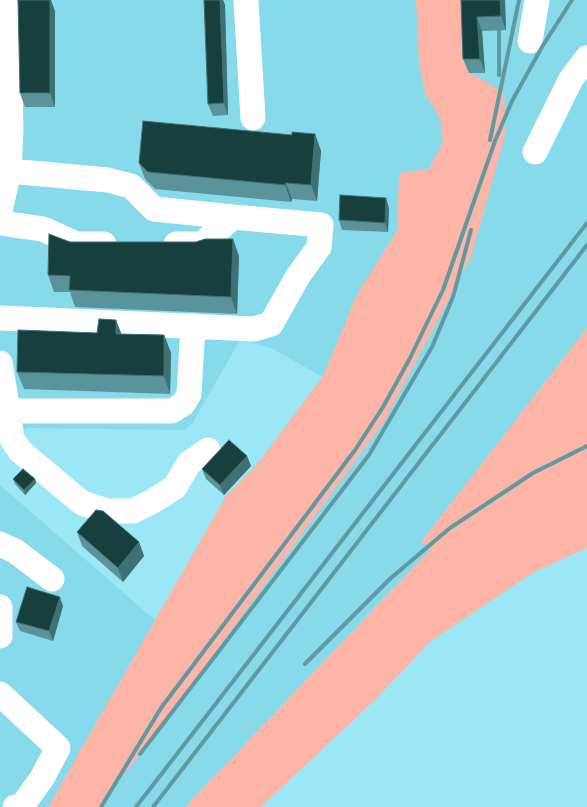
<!DOCTYPE html>
<style>
body{margin:0}
canvas{display:block;background:#9ce7f6}
</style>
<canvas width="587" height="807"></canvas>
<script>
const g = document.querySelector('canvas').getContext('2d');
g.lineJoin = 'round';
function fillPath(path, color) { g.fillStyle = color; g.fill(path, 'evenodd'); }
const toPath = rows => new Path2D(rows.map(r => 'M' + r).join(''));
function stroke(path, color, width, dash) { g.strokeStyle = color; g.lineWidth = width; g.lineCap = dash ? 'butt' : 'round'; g.setLineDash(dash || []); g.stroke(path); }
fillPath(toPath([
 [0,0,587,0,587,328,422,542,431,549,185,807,0,807,0,485,156,621,226,496,259,462,323,377,271,348,240,340,192,424,184,430,27,428,0,445]
]), '#87daea');
fillPath(toPath([
 [416,0,466,0,469,73,485,81,504,93,506,132,471,257,384,422,141,753,98,807,48,807,226,496,259,462,323,376,357,294,397,231,399,173,429,169,443,142,440,119,425,93,419,63],
 [587,328,587,548,534,572,431,641,375,700,261,807,185,807,431,549,421,542]
]), '#fdb5a7');
stroke(toPath([
 [246,0,253,118],
 [530,41,537,0],
 [535,152,571,79,587,58],
 [9,171,108,180,131,186,154,209,233,217],
 [0,211,9,171,11,129,8,0],
 [0,223,43,229,76,244,104,244],
 [0,318,254,329,271,324,298,276,319,247,321,225,233,217,202,244,176,244],
 [0,363,8,411,172,411,183,404,189,394,193,326],
 [8,411,12,439,20,451,82,503,107,511,133,511,153,501,175,487,189,463,208,450],
 [0,544,15,551,52,579],
 [0,607,0,636],
 [0,694,58,748,42,778,22,806,15,807]
]), '#fff', 25);
stroke(toPath([
 [499,0,499,75],
 [490,140,519,0],
 [305,664,391,578,450,528,533,473,587,446],
 [140,754,369,455,432,347,453,297,471,230],
 [101,807,161,708,355,450,383,407,409,360,443,290,495,141,512,101,542,47,572,0],
 [136,807,587,223],
 [153,807,587,245]
]), '#6198a2', 4);
fillPath(toPath([
 [204,0,223,0,225,5,228,115,213,116,208,104],
 [461,0,505,0,506,30,482,31,485,73,469,73,463,59],
 [55,11,55,107,25,107,20,93],
 [315,134,321,151,317,201,292,199,291,202,155,189,145,179,139,163,292,135],
 [389,208,388,232,342,230,339,220],
 [70,242,239,256,237,314,75,307,70,292,54,292,48,275],
 [116,320,121,334,164,335,171,353,170,394,24,389,17,372,97,333],
 [247,456,251,466,224,495,206,479,202,469],
 [13,479,35,479,36,483,25,495,15,484],
 [77,532,139,542,144,556,123,582,82,546],
 [63,606,53,641,20,631,16,622]
]), '#5a939a');
fillPath(toPath([
 [50,0,51,0,55,11,55,107,50,93],
 [220,0,223,0,225,5,228,115,224,103],
 [500,0,505,0,506,30,501,16],
 [477,17,482,31,485,73,480,59],
 [315,134,321,151,317,201,311,185],
 [286,183,292,199,291,202,285,185],
 [386,198,389,208,388,232,385,223],
 [233,239,239,256,237,314,231,297],
 [116,320,123,338,116,334],
 [164,335,171,353,170,394,164,376],
 [247,456,251,466,224,495,220,485],
 [35,479,36,483,25,495,24,490],
 [139,542,144,556,123,582,118,568],
 [60,597,63,606,53,641,49,631]
]), '#3f7174');
const building = toPath([
 [18,0,50,0,50,93,20,93,18,0],
 [204,0,220,0,224,103,208,104,204,0],
 [461,0,500,0,501,16,477,17,480,59,463,59,461,0],
 [143,121,292,135,292,132,315,134,311,185,286,183,285,185,148,172,139,163,143,121],
 [340,195,386,198,385,223,339,220,340,195],
 [49,234,70,242,196,242,205,239,233,239,231,297,69,290,70,276,48,275,49,234],
 [99,319,116,320,116,334,164,335,164,376,17,372,18,330,97,333,99,319],
 [229,440,247,456,220,485,202,469,229,440],
 [23,469,35,479,24,490,13,479,23,469],
 [96,510,103,511,139,542,118,568,77,532,96,510],
 [27,587,60,597,49,631,16,622,27,587]
]);
fillPath(building, '#173f3d');
stroke(building, '#3f7174', 1);
</script>
